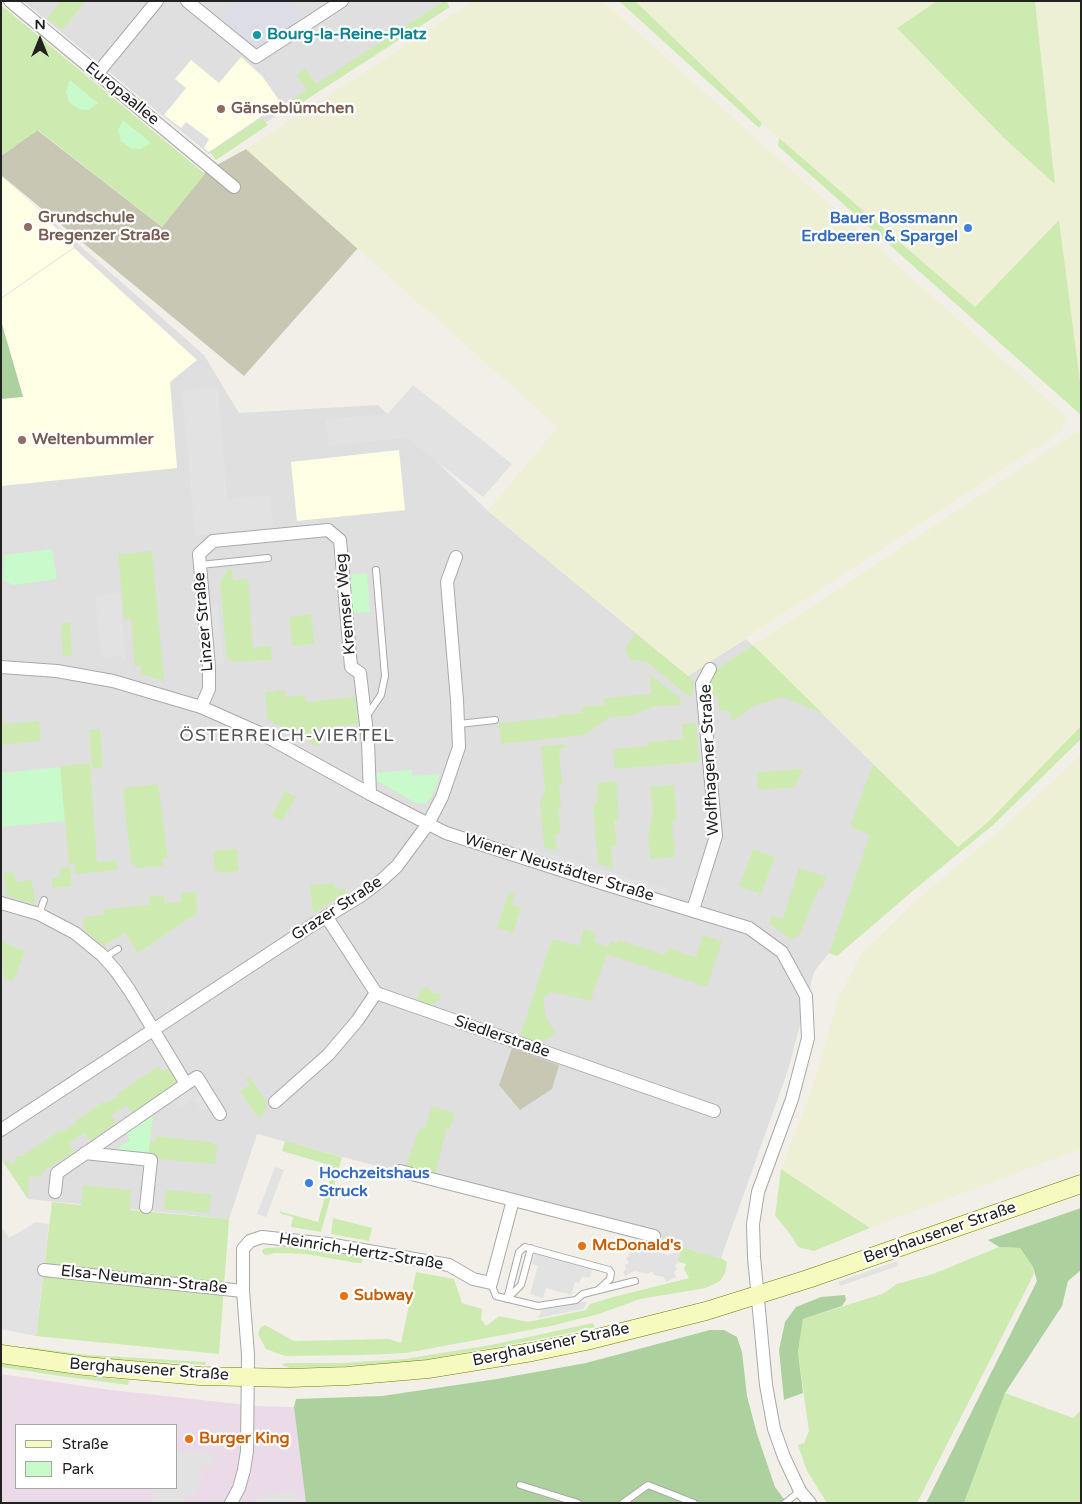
<!DOCTYPE html>
<meta charset="utf-8">
<style>
body{margin:0}
#map{position:relative;width:1082px;height:1504px;overflow:hidden;background:#f2efe9;font-family:"Varela Round",sans-serif}
canvas{display:block}
.frame{position:absolute;inset:0;border:2px solid #222;pointer-events:none}
.legend{position:absolute;left:15px;top:1424px;width:162px;height:65px;box-sizing:border-box;background:#fff;border:1px solid #a7a7a7;margin:0;padding:6px 9px;list-style:none;font-size:15px;color:#222}
.legend li{display:flex;align-items:center;gap:10px;height:25px}
.legend b{width:25px;border:1px solid #a7a7a7}
.north{position:absolute;left:15px;top:15px;width:50px;height:50px;-webkit-text-stroke:4px #fff;paint-order:stroke;rotate:0deg;font-size:14px;font-weight:700;line-height:20px;text-align:center;color:#222}
.north::after{content:'';display:block;margin:auto;width:18px;height:22px;background:#222;clip-path:polygon(50% 0,100% 100%,50% 72%,0 100%)}
</style>
<div id="map">
<canvas width="1082" height="1504"></canvas>
<div class="frame"></div>
<ul class="legend">
<li><b style="height:6px;background:#f7fabf"></b>Straße</li>
<li><b style="height:14px;background:#c8facc"></b>Park</li>
</ul>
<div class="north">N</div>
</div>
<script>
const g = document.querySelector('canvas').getContext('2d');
g.lineJoin = 'round';
function fillPath(path, color) { g.fillStyle = color; g.fill(path, 'evenodd'); }
const toPath = rows => new Path2D(rows.map(r => 'M' + r).join(''));
function stroke(path, color, width, dash) { g.strokeStyle = color; g.lineWidth = width; g.lineCap = dash ? 'butt' : 'round'; g.setLineDash(dash || []); g.stroke(path); }
function label(font, color, halo, rows, align = 'center') {
  g.font = font + ' "Varela Round",sans-serif'; g.lineWidth = 4.5; g.setLineDash([]); g.textBaseline = 'middle'; g.strokeStyle = halo; g.fillStyle = color; for (const [text, x, y, turn = 0] of rows) {
    g.save(); g.translate(x, y); g.rotate((+turn || 0) * Math.PI / 180); g.textAlign = isNaN(turn) ? turn : align; if (halo) g.strokeText(text, 0, 0); g.fillText(text, 0, 0); g.restore();
  }
}
fillPath(toPath([
 [23,1,447,1,232,145,209,154],
 [1,176,204,355,239,413,378,405,488,511,688,676,746,639,958,847,829,953,814,972,788,1070,721,1258,257,1134,229,1219,28,1199,1,1159]
]), '#e0dfdf');
fillPath(toPath([
 [1,1374,111,1390,256,1406,294,1407,306,1503,1,1503],
 [16,1425,176,1425,176,1488,16,1488]
]), '#ebdbe8');
fillPath(toPath([
 [241,57,262,76,281,103,209,152,204,148,209,139,186,122,181,128,164,115,186,88,175,79,191,60,219,83],
 [1,176,35,206,74,247,1,298],
 [74,248,197,360,170,382,177,468,1,486,1,399,23,396,1,321,1,299],
 [399,450,405,510,297,521,291,462]
]), '#ffffe5');
fillPath(toPath([
 [37,130,162,227,206,171,246,149,358,248,244,376,1,175,1,156],
 [512,1048,559,1065,552,1089,520,1110,499,1085]
]), '#c7c7b4');
fillPath(toPath([
 [473,1,603,1,1066,416,1062,431,688,676,488,511,557,427,246,149],
 [635,1,937,1,897,28,1005,139,1055,183,1035,1,1081,1,1081,389,1059,221,975,308,762,124],
 [1076,432,1081,433,1081,726,988,822,958,847,753,645],
 [1081,755,1081,1149,870,1228,781,1169,813,1086,839,996,863,952,922,895,995,834]
]), '#eef0d5');
fillPath(toPath([
 [61,1,86,1,62,30,47,18],
 [444,1,446,1,450,7,295,107,291,100,307,90,296,75,305,68,316,84],
 [619,1,635,1,758,119,762,124,759,128],
 [937,1,1035,1,1055,184,1005,139,897,28],
 [1,5,205,174,162,227,38,130,1,156],
 [262,118,268,125,216,160,210,152],
 [779,138,975,307,1059,220,1081,389,1081,415,778,146],
 [152,551,164,681,141,674,141,666,135,666,131,619,124,619,118,554],
 [228,569,232,569,233,580,248,579,253,648,271,646,272,660,238,662,227,659,220,582],
 [311,614,314,644,292,646,289,617],
 [70,622,72,656,63,655,61,623],
 [635,633,694,681,692,696,688,696,647,662,631,660,625,650],
 [753,645,822,713,783,697,754,706,731,722,730,711,719,711,718,696,708,697,708,685,718,668],
 [650,674,680,698,681,705,655,706,630,716,610,717,584,735,501,744,499,723,558,717,558,715,582,713,581,707,605,705,604,698,651,694],
 [285,690,285,697,305,695,306,702,355,697,358,724,319,728,320,740,319,747,267,719,265,692],
 [1,705,4,724,39,721,41,741,1,745],
 [696,723,699,762,615,769,613,749,648,746,648,742,683,739,682,724],
 [1081,726,1081,739,993,825,914,890,837,956,829,953,870,835,850,827,873,764,958,847,988,822],
 [100,729,103,768,92,769,89,730],
 [565,744,565,748,559,749,562,785,559,785,561,808,558,809,561,833,555,834,557,851,544,847,540,802,545,790,541,746],
 [90,763,97,862,116,860,117,870,75,874,74,864,69,864,60,766],
 [803,769,795,787,758,790,757,772],
 [616,781,619,820,614,821,617,845,611,846,613,868,598,864,593,808,598,799,597,783],
 [158,784,168,858,162,859,163,866,137,868,131,863,123,788],
 [674,785,677,820,672,821,675,857,650,859,648,835,653,810,650,787],
 [285,791,296,797,282,821,272,815],
 [237,849,239,871,220,873,215,868,213,851],
 [753,849,775,857,760,896,758,896,759,893,739,886],
 [70,867,72,886,52,888,52,878,60,877,60,868],
 [799,868,826,877,822,889,819,888,800,934,791,940,769,923,772,915,783,919],
 [14,872,16,882,32,880,35,904,7,896,4,873],
 [334,883,335,889,346,888,346,892,313,914,310,885],
 [196,892,197,913,138,953,125,933,103,946,84,930,83,917,104,915,104,909,150,905,149,896,164,895,165,903,181,902,181,893],
 [509,892,515,894,511,904,521,907,513,933,497,928],
 [584,929,596,933,594,942,609,947,611,941,617,943,618,940,665,955,668,948,696,957,703,935,722,941,707,987,607,954,590,1001,552,992,543,998,546,1018,556,1034,539,1043,520,1036,552,939,579,946],
 [1,939,6,941,5,943,25,951,14,979,10,981,4,978],
 [427,986,433,994,438,992,442,997,431,1006,417,1000,420,991],
 [159,1066,162,1071,169,1068,176,1080,176,1084,132,1113,127,1105,111,1115,116,1123,90,1141,84,1133,69,1143,74,1152,42,1172,41,1177,29,1176,28,1199,4,1163,9,1160,12,1165,16,1162,14,1159,19,1155,20,1157,61,1130,62,1132,76,1123,75,1121,103,1102,105,1104,109,1101,119,1095,118,1093],
 [249,1076,267,1103,262,1117,257,1116,240,1091,250,1085,246,1079],
 [432,1106,455,1113,450,1128,447,1128,445,1134,435,1175,405,1168,420,1127,425,1128],
 [156,1136,212,1142,212,1144,217,1144,215,1164,148,1158,150,1141,156,1141],
 [285,1141,342,1157,321,1232,291,1227,293,1217,281,1214,280,1210,282,1212,318,1222,333,1166,282,1151],
 [781,1169,870,1228,814,1251,798,1247,788,1231,775,1216],
 [83,1185,131,1190,130,1210,229,1219,219,1354,36,1336,52,1202,81,1205],
 [166,1190,211,1194,209,1213,164,1209],
 [333,1218,372,1228,369,1241,331,1234],
 [677,1246,721,1258,727,1262,725,1273,720,1281,706,1288,640,1299,599,1314,551,1326,406,1353,364,1355,285,1356,266,1349,258,1334,260,1328,265,1325,294,1341,389,1339,401,1343,416,1272,454,1279,462,1303,482,1309,481,1319,486,1326,499,1316,528,1322,586,1310,590,1304,617,1296,689,1278,684,1269,686,1264,679,1262,677,1258,681,1256],
 [283,1247,304,1248,364,1257,361,1263,357,1263,306,1254,276,1253,265,1255,262,1252,263,1249,267,1248],
 [999,1247,1020,1248,1033,1267,1034,1274,917,1503,827,1503,807,1471,798,1445,804,1443,809,1431,798,1352,803,1319,882,1294,897,1284,933,1274],
 [593,1323,595,1327,585,1330,504,1346,411,1362,329,1367,290,1368,282,1365,285,1363,342,1363,404,1359,491,1345],
 [27,1347,88,1355,206,1362,205,1365,64,1356,35,1352],
 [1,1363,78,1375,129,1380,128,1385,60,1376,1,1367],
 [1005,1393,1073,1418,1081,1410,1081,1503,964,1503]
]), '#cdebb0');
fillPath(toPath([
 [1,321,23,397,1,399],
 [1081,1208,1081,1270,1068,1281,1062,1306,1005,1393,964,1503,926,1503,1037,1281,1033,1267,1020,1248,999,1247,988,1240],
 [845,1295,846,1300,842,1306,803,1319,798,1352,803,1393,784,1400,779,1350,785,1322,796,1307,821,1297],
 [710,1330,724,1330,737,1337,742,1352,747,1396,757,1434,775,1487,787,1503,306,1503,294,1407,296,1399,382,1396,497,1379,586,1363]
]), '#add19e');
fillPath(toPath([
 [70,80,98,103,89,110,78,109,69,102,66,91],
 [123,120,151,143,141,149,130,148,121,141,118,130],
 [52,549,57,579,13,585,3,580,4,555],
 [367,573,370,612,351,613,348,575],
 [60,767,65,821,1,827,1,773],
 [412,770,412,776,440,774,432,796,426,803,418,804,375,780,375,773],
 [153,1114,148,1158,114,1151,130,1140,125,1132]
]), '#c8facc');
fillPath(toPath([
 [413,385,512,464,483,497,406,438,329,446,325,419,388,414],
 [218,387,227,499,270,495,273,529,195,536,182,390],
 [120,593,126,660,121,661,120,656,101,658,95,596],
 [218,603,224,664,214,665,208,604],
 [514,843,667,889,674,896,513,846],
 [189,1090,194,1099,202,1094,210,1106,202,1111,194,1099,178,1109,173,1100],
 [275,1167,284,1170,266,1217,257,1214],
 [36,1222,49,1224,36,1336,1,1329,1,1226,9,1238],
 [637,1246,651,1248,653,1251,657,1249,660,1253,669,1255,679,1250,681,1256,677,1258,679,1262,675,1265,677,1269,674,1272,676,1277,666,1282,664,1277,654,1275,652,1271,648,1274,634,1271,625,1276,623,1272,626,1269,625,1265,629,1263,626,1258,630,1256,628,1251],
 [535,1252,592,1268,590,1278,582,1276,579,1283,575,1282,571,1295,546,1288,543,1298,530,1294,538,1266,532,1264],
 [897,1261,898,1266,840,1286,838,1282],
 [587,1301,583,1309,538,1318,542,1310],
 [176,1452,214,1453,213,1466,202,1466,201,1485,197,1485,196,1495,186,1495,182,1503,152,1503,153,1488,176,1488],
 [298,1492,298,1501,260,1503,259,1494]
]), '#e2e2e2');
fillPath(toPath([
 [233,1,288,1,306,16,254,50,218,19]
]), '#dddde8');
const lane = toPath([
 [200,565,268,558],
 [366,717,381,695,385,676,376,570],
 [459,724,495,720],
 [39,914,44,900],
 [104,958,118,949],
 [491,1283,496,1296,538,1306,576,1300,583,1294,635,1281],
 [508,1298,521,1285,531,1248],
 [507,1299,519,1252,525,1247,609,1270,611,1273,610,1279,598,1290],
 [520,1485,578,1503],
 [623,1503,648,1485,694,1503],
 [785,1503,800,1491]
]);
const street = toPath([
 [10,1,234,187],
 [187,1,256,57,342,1],
 [97,74,157,1],
 [1,667,57,671,113,681,201,707,262,734,370,794,446,833,595,881,749,928,782,952,806,996,808,1038,792,1099,758,1192,753,1224,754,1257,766,1385,774,1429,784,1457,800,1491,810,1503],
 [201,707,209,689,209,667,199,554,213,541,328,530,340,540,351,667,360,673,368,742,370,794],
 [1,903,39,914,75,933,102,955,116,971,130,991,186,1084,57,1173,55,1192],
 [693,910,716,836,702,684,710,669],
 [326,916,376,993,714,1111],
 [186,1084,197,1077,220,1114],
 [275,1102,328,1055,357,1021,376,993],
 [1,1130,311,926,362,895,383,879,397,866,428,824,442,797,459,747,457,700,447,582,456,557],
 [85,1153,151,1160,146,1207],
 [400,1171,654,1236],
 [44,1270,243,1291],
 [231,1503,239,1488,244,1470,247,1451,248,1355,243,1291,243,1249,250,1241,262,1237,328,1244,449,1265,473,1279,491,1283,513,1200]
]);
const secondary = toPath([
 [1,1354,85,1366,200,1376,290,1378,347,1376,428,1369,532,1352,586,1341,706,1311,808,1279,1081,1184]
]);
stroke(lane, '#a9a9a9', 8);
stroke(street, '#a9a9a9', 14);
stroke(secondary, '#707d05', 19);
stroke(lane, '#fff', 6);
stroke(street, '#fff', 12);
stroke(secondary, '#f7fabf', 18);
for (const [x, y, r, color] of [
 [257,35,5,"#0f9aa8"],
 [221,109,5,"#8d6e63"],
 [28,227,5,"#8d6e63"],
 [968,228,5,"#3f7fe0"],
 [22,440,5,"#8d6e63"],
 [309,1183,5,"#3f7fe0"],
 [582,1246,5,"#e8710a"],
 [344,1296,5,"#e8710a"],
 [189,1439,5,"#e8710a"]
]) { const dot = new Path2D(); dot.arc(x, y, r, 0, 2 * Math.PI); g.fillStyle = color; g.fill(dot); stroke(dot, '#fff', 2); }
label('bold 16px', '#0d838f', '#fff', [
 ["Bourg-la-Reine-Platz",267,35]
], 'left');
label('16px', '#222', '#fff', [
 ["Europaallee",122,94,39],
 ["Kremser Weg",346,604,-95],
 ["Linzer Straße",204,622,-95],
 ["Wolfhagener Straße",710,760,-93],
 ["Wiener Neustädter Straße",559,868,17],
 ["Grazer Straße",337,909,-33],
 ["Siedlerstraße",502,1037,19],
 ["Berghausener Straße",940,1233,-19],
 ["Heinrich-Hertz-Straße",361,1252,9],
 ["Elsa-Neumann-Straße",144,1280,6],
 ["Berghausener Straße",551,1345,-12],
 ["Berghausener Straße",149,1370,4]
]);
label('bold 16px', '#785e54', '#fff', [
 ["Gänseblümchen",231,109],
 ["Grundschule",38,218],
 ["Bregenzer Straße",38,236],
 ["Weltenbummler",32,440]
], 'left');
label('bold 16px', '#366cbe', '#fff', [
 ["Bauer Bossmann",958,219],
 ["Erdbeeren & Spargel",958,237],
 ["Hochzeitshaus",319,1174,"left"],
 ["Struck",319,1192,"left"]
], 'right');
label('bold 16px', '#c56008', '#fff', [
 ["McDonald's",592,1246],
 ["Subway",354,1296],
 ["Burger King",199,1439]
], 'left');
g.letterSpacing = '1px';
label('18px', '#555', '#fff', [
 ["ÖSTERREICH-VIERTEL",287,736]
]);
g.letterSpacing = '0px';
</script>
